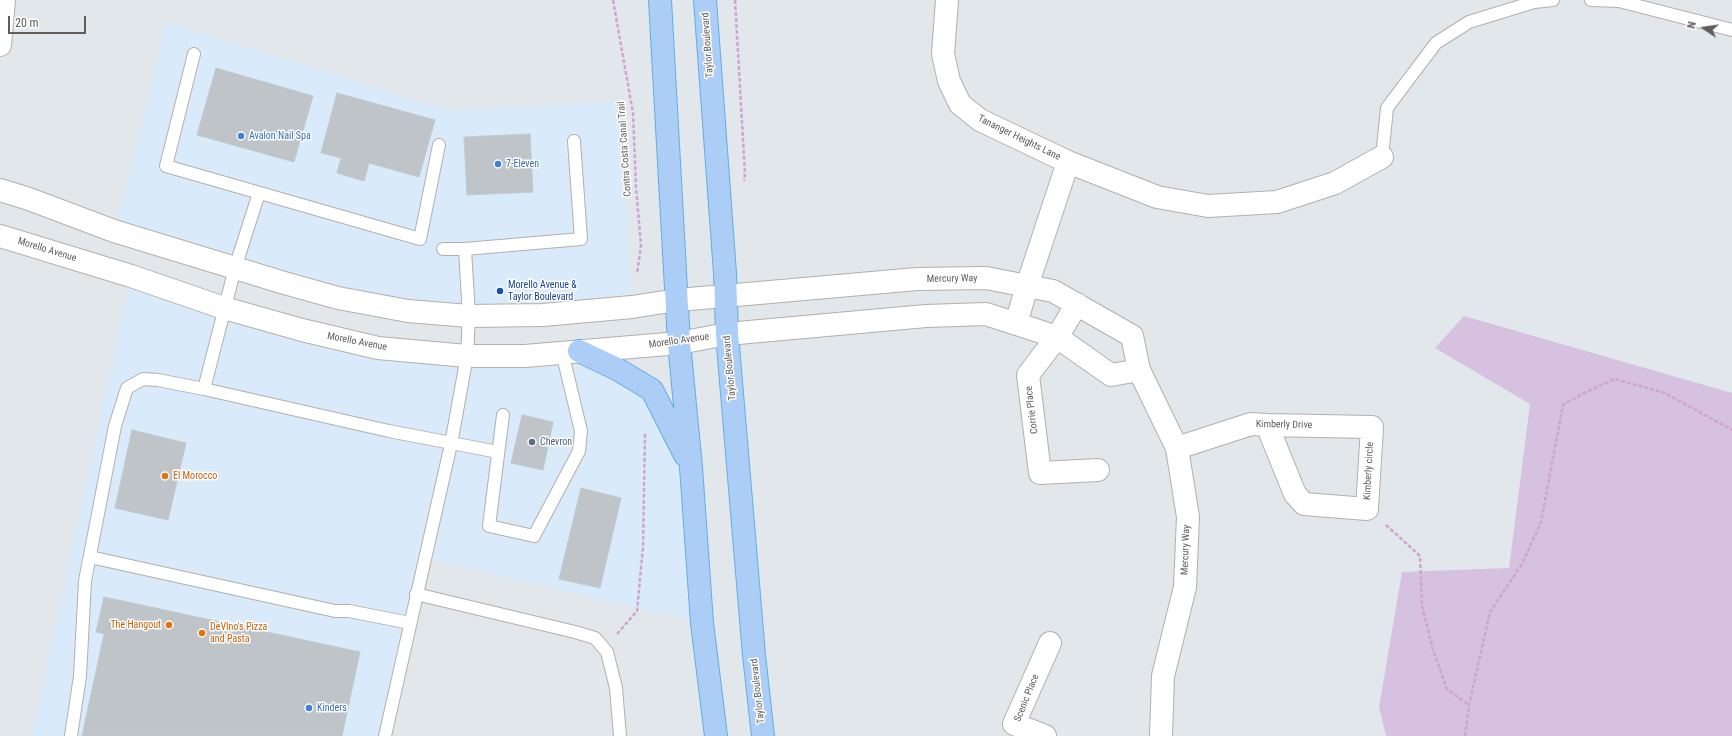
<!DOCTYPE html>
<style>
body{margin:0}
#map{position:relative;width:1732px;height:736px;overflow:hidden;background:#e2e7eb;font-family:"Roboto Condensed",sans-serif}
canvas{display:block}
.north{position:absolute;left:1684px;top:8px;width:40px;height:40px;-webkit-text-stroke:3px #fff;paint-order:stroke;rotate:283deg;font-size:11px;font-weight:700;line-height:16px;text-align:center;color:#615c5a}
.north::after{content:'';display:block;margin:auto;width:14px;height:18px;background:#615c5a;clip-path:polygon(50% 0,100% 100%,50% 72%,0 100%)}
.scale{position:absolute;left:8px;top:16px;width:78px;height:18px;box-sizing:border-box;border:2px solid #615c5a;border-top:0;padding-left:5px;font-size:12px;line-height:14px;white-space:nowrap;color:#615c5a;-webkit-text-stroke:3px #fff;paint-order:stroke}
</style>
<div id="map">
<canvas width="1732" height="736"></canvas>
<div class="north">N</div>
<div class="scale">20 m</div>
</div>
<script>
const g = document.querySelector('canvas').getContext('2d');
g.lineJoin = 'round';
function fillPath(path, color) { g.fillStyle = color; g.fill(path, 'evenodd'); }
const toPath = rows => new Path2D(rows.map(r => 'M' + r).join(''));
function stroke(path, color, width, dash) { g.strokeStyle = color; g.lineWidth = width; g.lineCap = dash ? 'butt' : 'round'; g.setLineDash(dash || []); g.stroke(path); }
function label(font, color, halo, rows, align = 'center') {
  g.font = font + ' "Roboto Condensed",sans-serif'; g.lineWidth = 3; g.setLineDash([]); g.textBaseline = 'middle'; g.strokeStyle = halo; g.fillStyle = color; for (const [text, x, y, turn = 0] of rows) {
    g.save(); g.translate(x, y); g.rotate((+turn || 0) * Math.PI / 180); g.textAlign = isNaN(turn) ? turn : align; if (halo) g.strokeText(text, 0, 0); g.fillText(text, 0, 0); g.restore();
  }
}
fillPath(toPath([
 [166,22,451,111,620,101,632,307,408,311,114,231,131,171,157,64],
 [131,276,378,348,579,351,652,390,691,467,702,623,424,558,385,736,32,736]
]), '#d9eafa');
fillPath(toPath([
 [1464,316,1732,393,1732,736,1386,736,1379,707,1402,572,1509,568,1530,404,1435,348]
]), '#d7c1e1');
const building = toPath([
 [216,68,313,96,294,162,197,135,216,68],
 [337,93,435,120,419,177,369,163,364,181,337,173,341,158,321,153,337,93],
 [530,134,533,192,467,195,464,137,530,134],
 [522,415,553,422,543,470,511,463,522,415],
 [132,430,186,443,168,520,115,508,132,430],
 [581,488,621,498,600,588,559,579,581,488],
 [104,597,360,652,342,736,82,736,104,634,96,632,104,597]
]);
fillPath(building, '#bec4c7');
stroke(building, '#c1cacf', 1);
const lane = toPath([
 [1591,0,1619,1,1732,30],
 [194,54,166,166,420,239,439,145],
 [1382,157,1387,108,1436,43,1469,22,1534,2,1553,0],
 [443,249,465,249,581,239,574,141],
 [204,389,235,268,259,193],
 [503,415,489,526,534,536,579,451,581,431,562,352],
 [90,557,335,611,349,611,410,623],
 [416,594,575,632,595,638,607,652,616,688,620,736],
 [71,736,80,676,85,581,115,426,127,388,143,379,158,380,204,389,389,431,498,452],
 [385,736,451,444,467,356,469,316,465,249]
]);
const street = toPath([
 [947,0,943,54,949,81,960,104,980,120,1068,162,1157,197,1208,206,1277,202,1335,183,1382,157],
 [0,45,4,0],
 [725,296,917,279,986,278,1053,291,1132,336,1139,370,1177,448,1188,517,1185,587,1163,676,1161,736],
 [1077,304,1057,337,1028,375,1040,473,1098,470],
 [1016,324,1027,286,1068,162],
 [727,334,926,316,986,314,1057,337,1111,375,1139,370],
 [1177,448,1251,424,1267,425,1372,427,1367,509,1304,504,1295,494,1267,425],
 [1045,736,1014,724,1050,643]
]);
const secondary = toPath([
 [0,190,29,199,114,231,281,282,338,298,408,311,469,316,543,315,632,307,677,300,725,296],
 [0,236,131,276,224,308,302,330,378,348,467,356,525,356,679,343,727,334]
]);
const primary = toPath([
 [660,0,679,343,691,467,702,623,716,736],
 [705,0,725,273,727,334,754,655,763,736],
 [579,351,617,369,652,390,685,455]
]);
stroke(lane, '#b3afad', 14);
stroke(street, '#b3afad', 24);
stroke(secondary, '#b4afac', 24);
stroke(primary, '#64ade2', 24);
stroke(toPath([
 [613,0,633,113,636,187,641,245,637,274],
 [735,0,745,174,744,181],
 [1386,525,1420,556,1422,606,1433,650,1447,689,1469,705],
 [617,634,637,611,643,547,645,433],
 [1465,736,1469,705,1490,612,1522,564,1541,522,1563,405,1586,392,1615,379,1665,393,1732,430]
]), '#cfa5d1', 2.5, [4, 2]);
stroke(lane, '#fff', 12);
stroke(street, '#fff', 22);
stroke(secondary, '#fff', 22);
stroke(primary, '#accef6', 22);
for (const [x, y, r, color] of [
 [241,136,4,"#3f7fe0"],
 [498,164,4,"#3f7fe0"],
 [500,291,4,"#1a4fb4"],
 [532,442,4,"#5c6f8a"],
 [165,476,4,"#e8710a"],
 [169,625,4,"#e8710a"],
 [202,633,4,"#e8710a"],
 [309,708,4,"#3f7fe0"]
]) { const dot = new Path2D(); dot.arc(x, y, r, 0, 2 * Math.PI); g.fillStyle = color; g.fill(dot); stroke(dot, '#fff', 1.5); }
label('10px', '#615c5a', '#fff', [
 ["Taylor Boulevard",708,45,-94],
 ["Tananger Heights Lane",1019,138,26],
 ["Contra Costa Canal Trail",625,149,-94],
 ["Morello Avenue",47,250,17],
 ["Mercury Way",952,279,-1],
 ["Morello Avenue",679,341,-8],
 ["Morello Avenue",357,342,11],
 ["Taylor Boulevard",730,368,-95],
 ["Corrie Place",1032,410,-97],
 ["Kimberly Drive",1284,425,1],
 ["Kimberly circle",1369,471,-87],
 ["Mercury Way",1186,550,-88],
 ["Taylor Boulevard",758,691,-96],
 ["Scenic Place",1027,698,-68]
]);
label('10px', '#366cbe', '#fff', [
 ["Avalon Nail Spa",249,136],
 ["7-Eleven",506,164],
 ["Kinders",317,708]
], 'left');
label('10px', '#164399', '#fff', [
 ["Morello Avenue &",508,285],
 ["Taylor Boulevard",508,297]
], 'left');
label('10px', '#4e5e75', '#fff', [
 ["Chevron",540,442]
], 'left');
label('10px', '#c56008', '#fff', [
 ["El Morocco",173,476],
 ["The Hangout",161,625,"right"],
 ["DeVIno's Pizza",210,627],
 ["and Pasta",210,639]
], 'left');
</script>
